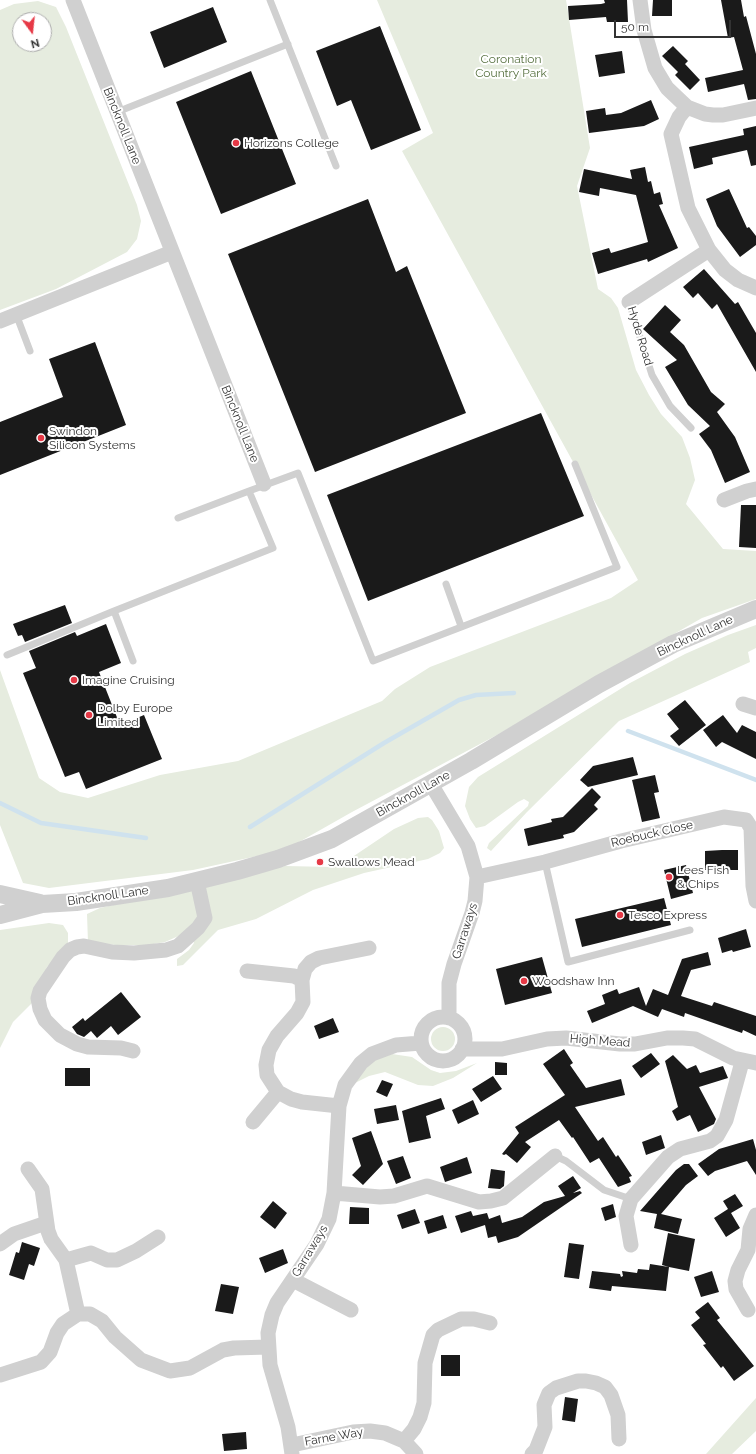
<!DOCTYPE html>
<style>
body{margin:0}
#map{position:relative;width:756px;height:1454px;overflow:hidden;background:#fff;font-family:Raleway,sans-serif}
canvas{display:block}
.north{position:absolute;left:12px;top:12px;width:40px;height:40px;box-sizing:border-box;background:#fff;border:1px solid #adadad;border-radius:50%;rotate:165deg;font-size:11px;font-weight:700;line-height:16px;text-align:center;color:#333}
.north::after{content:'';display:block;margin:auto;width:14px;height:18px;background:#e63946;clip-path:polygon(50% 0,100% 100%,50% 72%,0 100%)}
.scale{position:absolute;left:614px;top:20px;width:117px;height:18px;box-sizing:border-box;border:2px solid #333;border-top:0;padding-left:5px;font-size:12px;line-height:14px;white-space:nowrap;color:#333;-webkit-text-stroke:3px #fff;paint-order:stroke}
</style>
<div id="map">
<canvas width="756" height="1454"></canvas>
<div class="north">N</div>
<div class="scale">50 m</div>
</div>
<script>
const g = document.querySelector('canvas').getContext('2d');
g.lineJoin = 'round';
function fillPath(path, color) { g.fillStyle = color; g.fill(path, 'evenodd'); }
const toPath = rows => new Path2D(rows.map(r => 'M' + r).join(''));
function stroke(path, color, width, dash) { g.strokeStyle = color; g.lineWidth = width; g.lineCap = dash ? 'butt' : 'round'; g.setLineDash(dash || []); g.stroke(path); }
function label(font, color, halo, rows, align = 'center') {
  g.font = font + ' Raleway,sans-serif'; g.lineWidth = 4; g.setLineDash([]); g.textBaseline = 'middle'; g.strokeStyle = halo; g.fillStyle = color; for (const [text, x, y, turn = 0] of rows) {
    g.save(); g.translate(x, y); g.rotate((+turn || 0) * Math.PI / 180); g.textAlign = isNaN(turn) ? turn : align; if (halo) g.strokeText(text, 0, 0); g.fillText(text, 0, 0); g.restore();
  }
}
fillPath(toPath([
 [377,0,566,0,590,148,577,186,598,289,611,298,618,308,636,370,649,395,661,414,682,437,690,458,695,480,686,504,723,549,756,551,756,599,702,618,497,735,352,812,285,850,193,870,49,888,23,883,0,825,0,670,39,778,60,792,88,798,160,775,238,761,382,701,395,689,430,667,611,598,638,580,402,151,433,133],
 [38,1,56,7,66,27,137,205,141,221,137,239,127,252,56,289,0,310,0,10,14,4],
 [20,20,44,20,44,44,20,44],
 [756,625,756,648,748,652,750,662,619,721,527,812,491,851,487,848,489,843,528,806,529,802,524,799,518,802,485,826,476,828,470,819,465,806,469,787,478,777,630,683,685,654,728,635],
 [428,817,432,820,439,831,444,848,440,853,428,859,364,873,313,890,256,919,218,930,183,965,177,966,177,959,189,950,194,943,193,940,183,934,165,942,148,945,116,945,88,943,87,914,100,908,285,866,332,867,342,864,394,829,418,818],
 [49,923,63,925,68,933,68,944,61,954,47,967,32,1003,13,1022,0,1048,0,930],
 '431 1039a12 12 0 1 1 24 0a12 12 0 1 1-24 0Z',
 [392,1054,412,1057,431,1070,440,1073,456,1071,477,1063,453,1078,433,1086,418,1085,385,1072,369,1076,351,1085,354,1079,374,1060],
 [756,1398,756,1431,732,1454,706,1454]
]), '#e6ecdf');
stroke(toPath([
 [628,731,756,780],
 [0,803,41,823,146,838],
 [250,827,384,743,459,700,476,695,514,693]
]), '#cfe2ee', 4.5);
fillPath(toPath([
 [604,0,627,0,628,22,607,22,606,17,569,20,568,6,601,4,605,3],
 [653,0,672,0,672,16,652,16],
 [721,0,741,0,744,17,746,16,756,54,756,99,748,100,744,84,708,92,705,78,743,70,734,37,728,38],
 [213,7,227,42,164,68,150,32],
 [380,26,421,130,371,150,351,100,337,106,316,51],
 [673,46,688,61,685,64,700,80,690,90,675,75,678,72,662,56],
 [622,51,625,73,599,77,595,55],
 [251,71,296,184,221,214,176,102],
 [651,100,659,119,644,126,589,133,586,111,605,108,606,115,621,113],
 [756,126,756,165,751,166,747,150,712,158,713,164,694,169,689,147,744,135,743,129],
 [645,167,648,182,651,181,654,194,660,192,663,204,659,205,678,248,648,262,647,259,598,274,592,253,609,248,611,253,648,242,636,195,600,188,599,196,579,192,584,169,632,179,630,170],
 [729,189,747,228,749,227,756,236,756,245,740,257,717,226,706,199],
 [368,199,396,272,407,266,466,413,315,472,228,254],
 [704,269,735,304,738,302,756,333,756,372,717,304,712,309,698,293,693,298,683,287],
 [665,305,681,320,670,332,684,345,711,392,725,404,717,412,735,437,750,472,725,483,711,450,699,434,710,426,688,405,665,367,677,360,643,329],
 [95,342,126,425,0,475,0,422,63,397,49,359],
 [541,413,584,516,368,601,327,495],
 [741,505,756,505,756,548,739,547],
 [65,605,72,623,25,642,22,635,18,636,13,624],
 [106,624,121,663,99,672,120,725,144,715,162,759,86,789,79,772,65,777,23,673,36,668,29,651,75,632,77,636],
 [685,700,706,725,679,746,670,736,679,729,667,714],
 [723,715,737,733,742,725,756,732,756,759,722,742,716,747,703,730],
 [633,757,638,775,588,787,580,780,593,766],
 [655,775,659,792,654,793,660,818,642,822,632,780],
 [592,788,601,797,594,805,598,809,574,832,563,835,564,838,528,846,524,829,552,822,551,819,563,817],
 [722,850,738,850,738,870,705,870,705,851],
 [686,865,693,893,671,899,664,870],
 [664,898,671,925,582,947,575,919],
 [746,929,751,947,733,952,732,950,722,953,718,938],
 [708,952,711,965,691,970,681,996,712,1006,714,1002,756,1016,756,1036,743,1030,742,1033,685,1013,684,1017,662,1009,658,1017,633,1006,592,1023,587,1011,605,1004,602,995,617,989,619,994,639,987,646,1006,653,989,668,995,682,959],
 [542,957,552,993,505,1005,496,969],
 [121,992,141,1017,118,1035,111,1026,97,1038,91,1031,84,1037,77,1034,72,1027,83,1018,85,1021],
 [333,1018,339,1032,319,1039,314,1026],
 [564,1049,573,1063,570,1065,586,1088,621,1079,625,1095,575,1107,598,1141,603,1137,616,1157,618,1155,632,1176,629,1177,631,1182,618,1187,599,1158,590,1163,573,1137,572,1138,559,1120,525,1142,531,1147,517,1163,506,1154,504,1155,502,1154,519,1133,515,1127,565,1095,543,1064],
 [651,1053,660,1064,641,1078,632,1066],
 [673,1055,687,1069,696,1065,700,1073,723,1066,728,1078,699,1087,716,1119,714,1124,698,1132,690,1115,677,1121,672,1111,678,1107,665,1061],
 [495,1062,507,1063,507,1075,495,1075],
 [65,1068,90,1068,90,1086,65,1086],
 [493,1076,502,1089,481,1102,472,1089],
 [382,1080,393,1084,387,1097,376,1092],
 [441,1098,445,1109,426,1116,431,1138,409,1143,402,1111],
 [473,1100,479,1114,458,1124,452,1110],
 [396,1105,399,1120,377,1124,374,1109],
 [371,1131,383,1164,363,1185,352,1175,361,1166,352,1138],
 [661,1135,665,1148,646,1155,642,1142],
 [753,1139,756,1150,756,1175,747,1161,715,1171,708,1176,698,1164,719,1149],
 [403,1156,411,1178,396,1184,387,1161],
 [467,1157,472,1173,445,1182,440,1167],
 [684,1164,689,1164,698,1176,686,1185,661,1214,682,1219,678,1234,654,1228,657,1214,640,1211,676,1170],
 [491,1169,505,1171,504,1186,500,1189,488,1188],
 [573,1176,581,1188,573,1193,580,1191,582,1193,518,1237,498,1243,496,1236,488,1238,485,1225,461,1233,455,1216,471,1211,473,1216,487,1213,489,1219,500,1215,502,1223,522,1217,544,1202,565,1196,558,1186],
 [735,1194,743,1206,731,1213,740,1228,726,1237,714,1218,728,1209,723,1201],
 [273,1201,287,1213,275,1229,260,1217],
 [613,1204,616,1217,605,1221,601,1208],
 [350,1207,369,1208,369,1224,349,1224],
 [415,1209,420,1223,402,1229,397,1215],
 [443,1215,447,1228,428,1234,424,1221],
 [668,1233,695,1239,689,1271,669,1267,666,1291,612,1286,611,1291,589,1288,592,1271,620,1274,621,1277,623,1276,622,1271,637,1273,638,1269,649,1270,650,1264,669,1267,662,1265],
 [22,1242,40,1248,34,1266,29,1264,24,1280,9,1275,16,1252,19,1253],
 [569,1243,584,1245,579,1279,564,1277],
 [283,1249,288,1263,265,1273,259,1258],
 [712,1271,719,1292,701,1297,694,1277],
 [221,1284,239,1287,233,1314,215,1311],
 [708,1302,720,1318,717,1320,754,1366,734,1381,723,1366,721,1368,703,1345,706,1344,691,1325,700,1318,695,1312],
 [441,1355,460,1355,460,1376,441,1376],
 [565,1397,578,1399,575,1422,562,1420],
 [246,1432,247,1449,224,1451,222,1434]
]), '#1a1a1a');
stroke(toPath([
 [270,0,336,166],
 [117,112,288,44],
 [629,302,652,375,670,406,691,428],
 [16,314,30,351],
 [178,518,249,491],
 [446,584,461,626],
 [7,655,114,611],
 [133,661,114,611,273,548,249,491,298,473,373,661,617,567,575,464],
 [545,862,568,962,690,930],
 [555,1156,566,1161,604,1190,631,1199]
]), '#d0d0d0', 7);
stroke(toPath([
 [73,0,264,484],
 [640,0,644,30,655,68,667,88,687,107,705,114,713,115,723,115,756,108],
 [687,107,679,117,671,134,688,208,709,250,725,270,738,280,756,288],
 [629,302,709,250],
 [0,321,172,252],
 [724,500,747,491,756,489],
 [743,704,756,708],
 [431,784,468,846,477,877,475,901,472,913,454,964,449,983,449,1018],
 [477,877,545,862,621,841,724,817,746,820,751,828,753,886,756,901],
 [247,971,294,976,302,980,305,969,311,962,319,958,369,948],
 [302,980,303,1002,297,1013,277,1036,269,1050,266,1065,267,1075,278,1092,291,1099,302,1102,339,1106],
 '421 1039a22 22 0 1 1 44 0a22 22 0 1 1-44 0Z',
 [462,1049,502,1049,547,1039,566,1038,620,1044,635,1044,667,1038,683,1038,695,1039,733,1058,756,1063],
 [133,1051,121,1048,88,1047,77,1044,60,1035,45,1020,40,1009,38,998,40,991,63,957,70,950,77,947,84,946,112,952,134,953,166,950,178,946,198,928,205,918,197,881],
 [253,1122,278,1092],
 [28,1169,42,1189,48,1231,51,1239,66,1260,78,1314],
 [334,1193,380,1197,394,1196,427,1186,479,1202,491,1201,503,1198,555,1156],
 [0,1244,14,1234,46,1223],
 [631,1245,626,1216,631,1199,668,1157,680,1149,710,1141,717,1136,726,1120,742,1062],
 [66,1260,91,1253,107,1260,117,1260,136,1251,158,1237],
 [293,1280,351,1310],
 [748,1310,736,1289,735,1281,738,1270,748,1250,750,1229,756,1215],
 [0,1375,41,1362,50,1352,57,1333,63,1324,78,1314,90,1314,102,1321,115,1337,141,1360,170,1371,190,1368,223,1350,234,1348,268,1347],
 [404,1441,414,1429,420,1417,424,1403,425,1363,433,1335,438,1330,461,1319,474,1319,490,1323],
 [292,1445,353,1432,370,1431,385,1433,404,1441,416,1454],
 [292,1454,288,1427,270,1365,268,1333,272,1315,277,1303,317,1244,329,1219,334,1193,339,1106,345,1085,361,1063,372,1054,396,1045,421,1043],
 [532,1454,536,1450,545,1427,544,1405,549,1393,556,1388,578,1381,586,1381,596,1383,605,1387,611,1395,618,1415,619,1439]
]), '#d0d0d0', 15);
stroke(toPath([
 [0,894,40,903],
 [0,915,42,904,76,902,168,888,237,871,278,859,332,839,471,761,599,684,673,644,756,609]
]), '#d0d0d0', 18);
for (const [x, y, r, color] of [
 [236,143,4,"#e63946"],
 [41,438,4,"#e63946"],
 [74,680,4,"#e63946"],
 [89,715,4,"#e63946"],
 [320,862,4,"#e63946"],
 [669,877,4,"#e63946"],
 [620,915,4,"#e63946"],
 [524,981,4,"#e63946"]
]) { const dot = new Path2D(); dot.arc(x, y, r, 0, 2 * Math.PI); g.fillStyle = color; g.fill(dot); stroke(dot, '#fff', 1.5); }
label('12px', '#56703f', '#fff', [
 ["Coronation",511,59],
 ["Country Park",511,73]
]);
label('12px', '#333', '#fff', [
 ["Bincknoll Lane",122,126,68],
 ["Hyde Road",640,336,73],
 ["Bincknoll Lane",240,424,68],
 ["Bincknoll Lane",695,636,-25],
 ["Bincknoll Lane",413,794,-29],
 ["Roebuck Close",652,834,-13],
 ["Bincknoll Lane",108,896,-8],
 ["Garraways",465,931,-72],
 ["High Mead",600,1041,4],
 ["Garraways",310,1251,-59],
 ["Farne Way",334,1437,-10]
]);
label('12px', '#333', '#fff', [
 ["Horizons College",244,143],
 ["Swindon",49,431],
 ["Silicon Systems",49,445],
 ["Imagine Cruising",82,680],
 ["Dolby Europe",97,708],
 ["Limited",97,722],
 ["Swallows Mead",328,862],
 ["Lees Fish",677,870],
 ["& Chips",677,884],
 ["Tesco Express",628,915],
 ["Woodshaw Inn",532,981]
], 'left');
</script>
